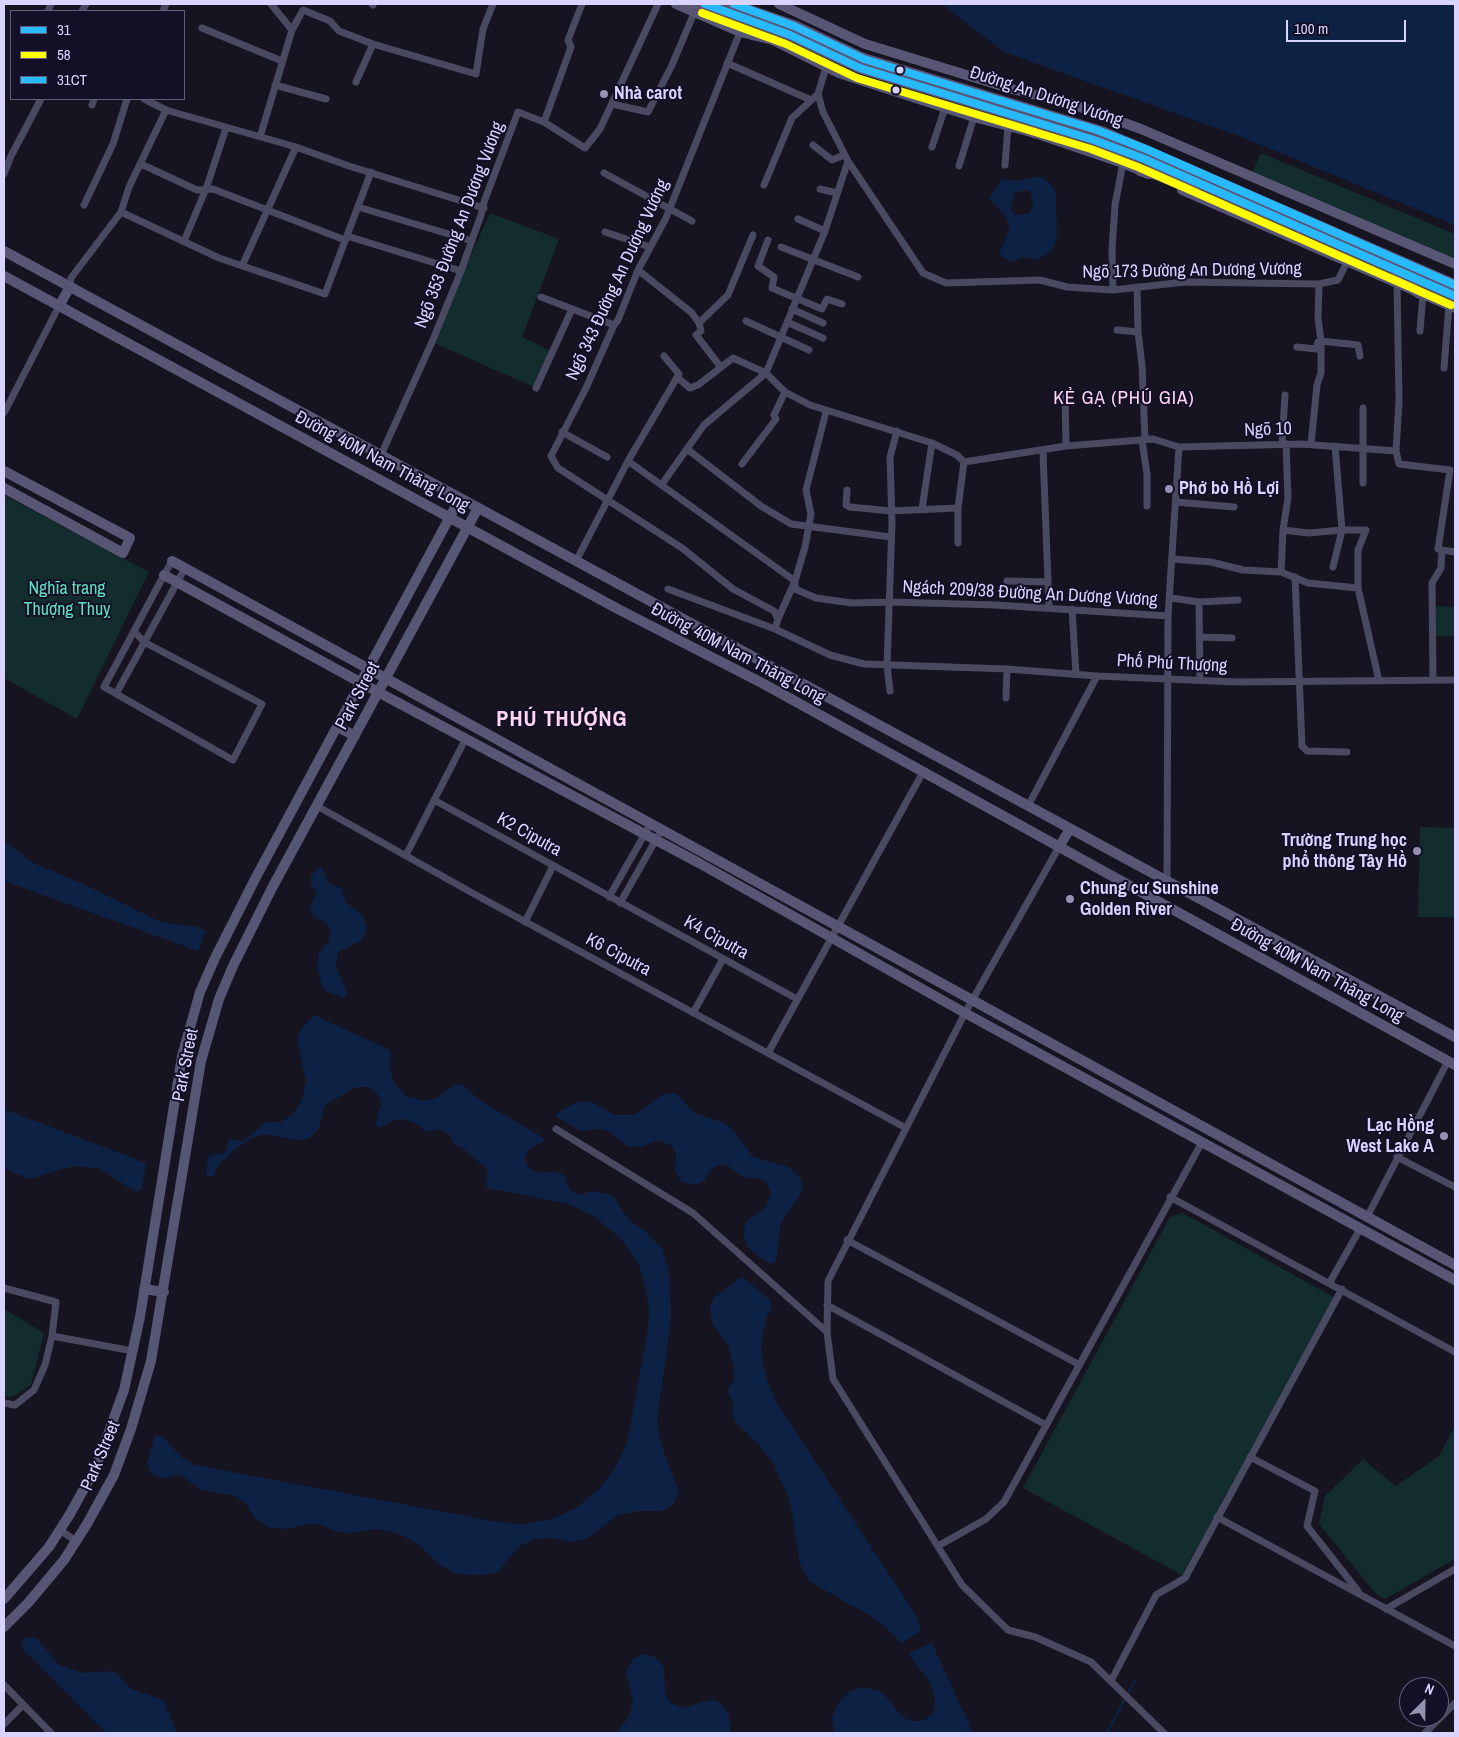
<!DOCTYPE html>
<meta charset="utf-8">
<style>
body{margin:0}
#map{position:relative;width:1459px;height:1737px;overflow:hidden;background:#161421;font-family:"Archivo Narrow",sans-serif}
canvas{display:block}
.frame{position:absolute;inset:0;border:5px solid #d9d4ff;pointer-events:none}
.legend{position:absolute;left:10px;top:10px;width:175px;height:90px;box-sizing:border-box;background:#130f26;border:1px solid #625e7d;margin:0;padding:6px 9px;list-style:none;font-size:15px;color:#d9d4ff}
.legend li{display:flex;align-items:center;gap:10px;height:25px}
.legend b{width:25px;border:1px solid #625e7d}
.north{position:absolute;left:1399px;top:1677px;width:50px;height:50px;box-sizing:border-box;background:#130f26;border:1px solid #625e7d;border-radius:50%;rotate:23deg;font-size:14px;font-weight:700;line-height:20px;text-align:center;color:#d9d4ff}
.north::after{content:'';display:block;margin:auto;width:18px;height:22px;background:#9591b1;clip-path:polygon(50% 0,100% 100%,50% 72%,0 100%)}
.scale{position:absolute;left:1286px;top:20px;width:120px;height:22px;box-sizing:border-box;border:2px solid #d9d4ff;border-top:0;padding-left:6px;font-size:15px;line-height:18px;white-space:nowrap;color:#d9d4ff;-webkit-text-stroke:4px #130f26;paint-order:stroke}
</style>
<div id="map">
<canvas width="1459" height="1737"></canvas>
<div class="frame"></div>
<ul class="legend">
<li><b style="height:6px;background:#27baff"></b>31</li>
<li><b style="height:6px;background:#ff0"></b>58</li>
<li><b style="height:6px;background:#27baff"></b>31CT</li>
</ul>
<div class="north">N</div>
<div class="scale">100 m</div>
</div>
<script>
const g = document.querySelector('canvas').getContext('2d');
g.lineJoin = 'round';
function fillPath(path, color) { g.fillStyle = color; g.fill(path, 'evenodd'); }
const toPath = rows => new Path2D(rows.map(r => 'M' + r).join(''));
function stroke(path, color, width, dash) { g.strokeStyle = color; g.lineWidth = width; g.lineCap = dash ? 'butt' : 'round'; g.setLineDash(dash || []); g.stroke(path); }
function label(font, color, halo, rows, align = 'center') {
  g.font = font + ' "Archivo Narrow",sans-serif'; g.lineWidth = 4; g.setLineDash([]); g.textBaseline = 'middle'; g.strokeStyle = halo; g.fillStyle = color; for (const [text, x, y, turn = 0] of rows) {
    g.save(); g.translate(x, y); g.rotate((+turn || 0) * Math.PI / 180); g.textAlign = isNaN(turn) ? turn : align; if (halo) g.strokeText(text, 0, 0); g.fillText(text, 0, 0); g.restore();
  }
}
fillPath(toPath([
 [1261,153,1455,234,1455,265,1251,175],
 [490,213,559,239,522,337,553,352,536,388,432,342],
 [4,495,149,572,77,719,4,678],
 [1436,606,1455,607,1455,636,1435,636],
 [1420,827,1455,828,1455,917,1418,917],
 [1183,1213,1335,1298,1182,1575,1023,1488,1170,1217],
 [4,1309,44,1333,31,1385,14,1396,4,1397],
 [1455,1426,1455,1559,1385,1599,1376,1594,1319,1524,1325,1496,1363,1459,1396,1486,1439,1456]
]), '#132c2d');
fillPath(toPath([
 [942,4,1455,4,1455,225,1239,136,1004,52],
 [1036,177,1042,177,1050,183,1056,193,1057,238,1052,250,1037,260,1023,257,1011,262,999,255,1010,227,1006,216,989,199,1002,179,1017,181],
 [1026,190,1031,193,1033,207,1029,214,1015,215,1011,209,1014,193],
 [4,841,35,864,81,883,161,922,197,927,206,931,198,951,4,881],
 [318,867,322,868,328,883,341,888,346,902,363,916,367,927,362,940,338,952,336,967,348,994,344,998,326,991,322,987,317,965,319,952,329,941,331,931,326,922,315,918,309,909,317,893,309,880],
 [314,1015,388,1049,391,1055,389,1067,394,1083,406,1096,423,1101,437,1098,455,1084,463,1085,482,1102,544,1138,543,1142,529,1149,525,1159,530,1169,540,1173,555,1172,564,1175,570,1190,580,1195,592,1191,612,1195,629,1220,646,1232,663,1250,670,1277,671,1320,657,1419,660,1441,679,1492,673,1505,662,1511,638,1511,618,1515,586,1539,570,1542,553,1538,535,1539,520,1546,497,1572,481,1575,458,1574,440,1565,416,1543,397,1533,377,1529,352,1533,336,1532,321,1525,308,1524,286,1529,270,1528,255,1518,246,1504,236,1496,202,1490,181,1475,165,1478,151,1474,147,1463,155,1436,162,1436,181,1457,195,1465,497,1522,525,1524,552,1519,577,1507,600,1488,615,1468,627,1443,647,1336,649,1311,646,1290,639,1265,622,1240,595,1217,569,1204,488,1188,485,1184,488,1175,485,1167,461,1147,453,1144,450,1135,441,1129,426,1132,415,1123,403,1119,392,1121,379,1128,375,1125,381,1104,379,1095,369,1087,356,1087,325,1105,319,1128,309,1139,295,1140,264,1134,248,1140,233,1151,219,1164,213,1176,206,1176,208,1159,210,1155,223,1154,227,1148,228,1139,243,1141,266,1122,281,1122,292,1115,302,1100,306,1080,297,1040,301,1029],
 [676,1093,694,1113,725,1123,735,1132,753,1157,788,1167,800,1177,803,1190,781,1223,776,1261,770,1264,760,1258,748,1247,743,1233,746,1222,766,1207,771,1192,766,1182,756,1178,742,1177,729,1166,720,1164,710,1170,704,1181,695,1185,685,1183,680,1180,675,1171,676,1154,671,1145,659,1140,639,1147,628,1147,609,1131,599,1129,580,1131,556,1116,557,1113,577,1102,590,1101,614,1115,634,1115,663,1094],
 [4,1109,146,1163,142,1189,136,1192,99,1168,73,1166,29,1179,7,1170,4,1164],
 [743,1277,770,1300,772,1308,766,1319,761,1344,764,1370,775,1400,915,1614,921,1631,902,1643,877,1620,809,1581,800,1564,792,1513,787,1494,773,1463,758,1444,736,1423,732,1412,733,1402,727,1391,734,1380,734,1368,729,1347,712,1323,710,1305,714,1298,739,1278],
 [31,1637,38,1640,59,1665,83,1673,107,1671,116,1672,131,1689,163,1700,177,1733,106,1733,22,1648,22,1639],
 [932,1643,973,1733,834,1733,832,1717,838,1703,849,1692,863,1687,880,1692,892,1703,900,1715,911,1721,924,1721,933,1712,935,1698,930,1682,910,1656,909,1652],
 [642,1654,655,1657,664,1668,665,1691,669,1702,683,1708,706,1701,716,1700,723,1705,730,1719,730,1733,616,1733,628,1718,633,1702,626,1673,632,1660]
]), '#0d2144');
stroke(toPath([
 [1107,1733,1135,1680]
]), '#0d2144', 2.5);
stroke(toPath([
 [271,4,292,30],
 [372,4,373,5],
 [48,11,51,4],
 [82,11,86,4],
 [163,11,166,4],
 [202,28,282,61],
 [740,32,666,218,638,270,618,320,614,325,586,388,551,456,558,468,682,548,733,589,774,611,778,619,775,629],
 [727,63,811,100],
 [826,67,818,94,823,112,848,161,923,273,946,283,1040,280,1067,287,1113,290,1185,282,1319,284,1338,280,1347,262],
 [356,82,373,44],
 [275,85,326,99],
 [144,99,166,110,296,147,349,166,484,208],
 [612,104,648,112,672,65,694,13],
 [92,105,94,99],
 [544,122,571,47,568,40,582,4],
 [260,137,292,30,303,10,330,21,339,31,373,44,476,74,483,29,493,4],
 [813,145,832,160,844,155],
 [932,147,945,108],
 [141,164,197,190,213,189,345,240],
 [1005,165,1008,126],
 [959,166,974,117],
 [604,173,692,221],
 [4,174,11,156,41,99],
 [764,185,792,118,818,94],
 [820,189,837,193],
 [84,205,113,144,127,99],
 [358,207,472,241],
 [121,212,219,258,325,294,371,172],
 [798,219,825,231],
 [605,232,650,247],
 [347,236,461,271],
 [768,240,758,266,774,277,772,288,822,309,827,299,842,304],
 [184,241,206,189,226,128],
 [781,247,858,277],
 [242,266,296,147],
 [638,270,692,313,699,323,701,331,696,335,720,366],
 [1397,283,1399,400,1396,451,1399,464,1450,470,1438,549,1442,550,1441,568,1432,583,1433,680],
 [70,287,71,278,121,212,129,187,166,110],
 [1137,287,1138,332,1142,365,1145,440],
 [1113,290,1112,250,1115,205,1123,163],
 [541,297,614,325],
 [792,309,823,323],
 [746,321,809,350],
 [787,322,823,338],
 [699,323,728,295,753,235],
 [1117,330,1138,332],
 [1420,331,1423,294],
 [1321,341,1358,345,1360,356],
 [1297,347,1316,349,1318,342],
 [1444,368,1449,305],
 [677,377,690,388,698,385,733,358,766,373,785,392,810,405,932,443,957,455,964,462,1066,446,1153,439,1179,447,1301,444,1396,451],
 [536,388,572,309],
 [1065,397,1066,446],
 [4,413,59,306],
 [562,432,607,457],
 [1142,440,1147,474,1147,506],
 [1282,444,1285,395],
 [1311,444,1317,385,1321,373,1321,341,1318,318,1319,284],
 [1335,446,1342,530,1366,530,1358,550,1358,588,1379,681],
 [687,449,761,506,791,524,891,537],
 [1043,452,1049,608],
 [381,455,432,342,461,271,481,215,484,202,518,112,544,122,585,148,600,129,658,4],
 [628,461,795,581],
 [742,464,776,419,774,415,785,392],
 [1363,483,1363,408],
 [662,484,704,425,766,373,825,231,848,161],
 [847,490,846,505,850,507,891,511,958,508],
 [1176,502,1234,507],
 [922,509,932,443],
 [1283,530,1309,533,1342,530,1333,567],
 [958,543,958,508,964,462],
 [1442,550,1455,552],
 [1173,559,1211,562,1243,570,1281,572,1308,583,1358,588],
 [576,561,628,461,679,374,664,356],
 [1281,572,1283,530,1288,498,1286,444],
 [1295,577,1302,746,1307,751,1347,752],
 [795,581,795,589,816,598,852,603,891,602,996,605,1168,616],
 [1007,581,1048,582],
 [668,589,775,629,830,655,864,664,1007,669,1097,676,1237,682,1455,680],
 [1171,598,1199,602,1238,600],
 [1199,602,1200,680],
 [1072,609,1076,674],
 [778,619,795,581,805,547,811,514,806,490,826,412],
 [134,631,144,642,262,704,233,760,104,687,164,575,172,561],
 [1199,637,1232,638],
 [890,691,887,666,892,524,890,457,897,431],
 [116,694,185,568],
 [1006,698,1007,669],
 [434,800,797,999],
 [317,806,476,895,906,1128],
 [1028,806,1097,676],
 [1059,847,965,1013,828,1281,827,1332,833,1379,962,1585,1008,1630,1035,1637,1091,1662,1164,1733],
 [406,855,466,738],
 [1167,882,1168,616,1179,447],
 [609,897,651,823],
 [620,903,662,829],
 [525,922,553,866],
 [693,1013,723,959],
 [768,1053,923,772],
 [556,1129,693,1213,827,1332],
 [1397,1157,1455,1187],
 [1170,1197,1455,1352],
 [1367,1217,1448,1061],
 [847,1240,1078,1364],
 [1330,1282,1360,1229],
 [4,1288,56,1302,52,1336,133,1351],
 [827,1305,1046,1425],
 [4,1403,15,1405,34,1390,45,1365,52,1336],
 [1250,1457,1315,1491,1307,1526,1358,1591],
 [1217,1517,1455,1646],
 [60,1530,76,1541],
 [938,1546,986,1519,1004,1502,1201,1144],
 [1386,1609,1455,1569],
 [1111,1681,1156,1595,1185,1578,1342,1289],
 [4,1685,51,1733],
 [4,1724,23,1705],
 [1425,1733,1455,1703]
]), '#4a4962', 7);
stroke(toPath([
 [676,4,740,32,773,40,839,73,974,117,1035,133,1123,163,1148,174],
 [779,4,865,44,1012,89,1072,104,1141,129,1455,264],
 [1182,190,1455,308],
 [4,251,1455,1037],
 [4,276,618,609,762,683,1455,1065],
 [59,306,70,287],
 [4,471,130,538,123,553,4,488],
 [172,561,1455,1265],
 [164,575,378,692,699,863,965,1013,1455,1280],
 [338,727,355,736],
 [1059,847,1070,829],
 [144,1289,164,1292],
 [4,1599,49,1547,70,1514,96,1467,124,1390,140,1317,182,1056,200,992,215,958,255,879,460,498],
 [4,1627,28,1603,64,1560,87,1524,114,1475,131,1429,151,1361,201,1061,219,999,233,966,272,888,478,508]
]), '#575674', 10);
stroke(toPath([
 [687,4,715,16],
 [705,4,790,35,860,68,1094,140,1142,158,1455,296],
 [731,4,795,26,862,58,1103,132,1455,285],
 [1011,123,1035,133],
 [1141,171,1158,175,1193,190],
 [1396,278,1419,293]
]), '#5e5373', 11);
stroke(toPath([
 [705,4,790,35,860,68,1094,140,1142,158,1455,296]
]), '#27baff', 8);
stroke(toPath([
 [702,13,786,44,857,78,1091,149,1138,167,1451,305]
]), '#ff0', 8);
stroke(toPath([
 [734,4,794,26,864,59,1097,130,1146,149,1455,285]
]), '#27baff', 8);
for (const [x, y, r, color] of [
 [900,70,4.5,"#d9d4ff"],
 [896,90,4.5,"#d9d4ff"],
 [604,94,5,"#9591b1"],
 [1169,489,5,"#9591b1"],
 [1417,851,5,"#9591b1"],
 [1070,899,5,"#9591b1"],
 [1444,1136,5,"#9591b1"]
]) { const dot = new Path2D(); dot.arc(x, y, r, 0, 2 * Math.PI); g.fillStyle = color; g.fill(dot); stroke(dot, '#130f26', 2); }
label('bold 18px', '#d9d4ff', '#130f26', [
 ["Nhà carot",614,94],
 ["Phở bò Hồ Lợi",1179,489],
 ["Trường Trung học",1407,841,"right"],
 ["phổ thông Tây Hồ",1407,862,"right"],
 ["Chung cư Sunshine",1080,889],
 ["Golden River",1080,910],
 ["Lạc Hồng",1434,1126,"right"],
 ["West Lake A",1434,1147,"right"]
], 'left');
label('18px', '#d9d4ff', '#130f26', [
 ["Đường An Dương Vương",1046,97,18],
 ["Ngõ 353 Đường An Dương Vương",460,225,-69],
 ["Ngõ 173 Đường An Dương Vương",1192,271,-1],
 ["Ngõ 343 Đường An Dương Vương",618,280,-65],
 ["Ngõ 10",1268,430,-2],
 ["Đường 40M Nam Thăng Long",382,462,28],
 ["Ngách 209/38 Đường An Dương Vương",1030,594,3],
 ["Đường 40M Nam Thăng Long",738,654,28],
 ["Phố Phú Thượng",1172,664,3],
 ["Park Street",358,696,-62],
 ["K2 Ciputra",529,835,29],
 ["K4 Ciputra",716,938,29],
 ["K6 Ciputra",618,955,28],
 ["Đường 40M Nam Thăng Long",1317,971,29],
 ["Park Street",186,1065,-79],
 ["Park Street",101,1456,-67]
]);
label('18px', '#5fe0c0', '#130f26', [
 ["Nghĩa trang",67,589],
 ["Thượng Thuỵ",67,610]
]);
g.letterSpacing = '1px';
label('19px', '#ffd6f0', '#130f26', [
 ["KẺ GẠ (PHÚ GIA)",1124,399]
]);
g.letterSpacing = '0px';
g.letterSpacing = '1px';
label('bold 22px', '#ffd6f0', '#130f26', [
 ["PHÚ THƯỢNG",562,720]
]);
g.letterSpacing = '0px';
</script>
